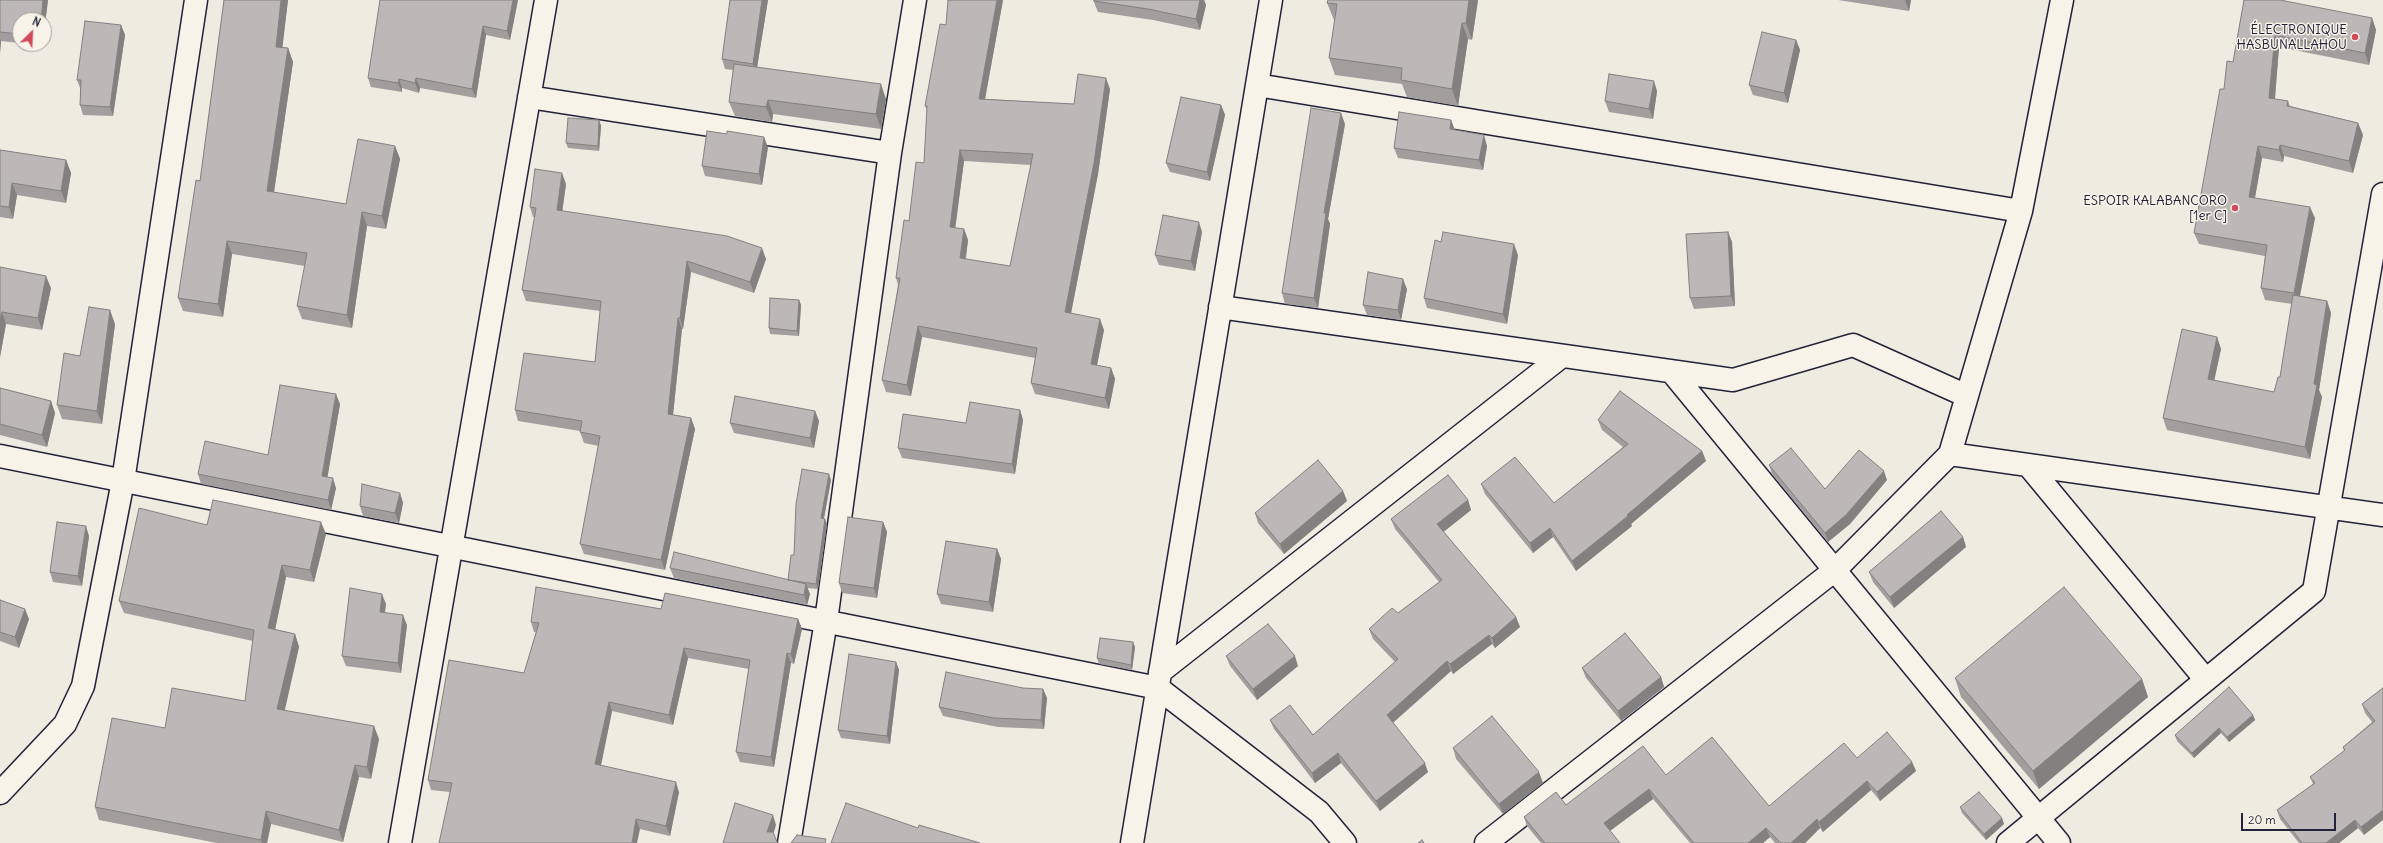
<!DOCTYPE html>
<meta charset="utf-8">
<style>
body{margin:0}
#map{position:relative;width:2383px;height:843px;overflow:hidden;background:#eeebe1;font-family:Delius,sans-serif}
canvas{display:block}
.north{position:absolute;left:12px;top:12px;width:40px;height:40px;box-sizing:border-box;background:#f7f3e8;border:1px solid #a29fa3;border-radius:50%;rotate:24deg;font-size:11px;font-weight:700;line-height:16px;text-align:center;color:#22223b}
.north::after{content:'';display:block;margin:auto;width:14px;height:18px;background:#d1495b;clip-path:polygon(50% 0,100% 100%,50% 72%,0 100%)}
.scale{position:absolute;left:2241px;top:813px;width:95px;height:18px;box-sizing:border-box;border:2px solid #22223b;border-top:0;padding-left:5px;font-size:12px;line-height:14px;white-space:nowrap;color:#22223b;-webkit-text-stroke:3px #f7f3e8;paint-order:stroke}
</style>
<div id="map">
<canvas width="2383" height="843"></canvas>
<div class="north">N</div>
<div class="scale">20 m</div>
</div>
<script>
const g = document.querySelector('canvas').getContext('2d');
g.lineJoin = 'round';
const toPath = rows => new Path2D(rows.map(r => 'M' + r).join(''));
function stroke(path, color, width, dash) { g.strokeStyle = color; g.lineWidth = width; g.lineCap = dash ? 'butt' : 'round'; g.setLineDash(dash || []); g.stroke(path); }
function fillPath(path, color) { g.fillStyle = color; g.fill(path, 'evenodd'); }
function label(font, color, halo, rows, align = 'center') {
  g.font = font + ' Delius,sans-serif'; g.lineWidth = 3; g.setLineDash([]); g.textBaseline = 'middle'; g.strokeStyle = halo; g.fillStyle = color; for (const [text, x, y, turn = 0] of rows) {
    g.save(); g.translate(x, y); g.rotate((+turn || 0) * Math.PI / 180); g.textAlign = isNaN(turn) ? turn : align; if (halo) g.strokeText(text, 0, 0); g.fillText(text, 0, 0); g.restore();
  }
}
const minor = toPath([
 [1257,85,2021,211],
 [529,97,890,153],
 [1220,307,1733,380,1853,345,1967,396],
 [1671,371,2059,843],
 [1950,454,2383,515],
 [0,456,1158,688,1319,812,1345,843],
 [2028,465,2206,680],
 [1160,672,1562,356],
 [400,843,546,0],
 [789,843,826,621,890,153,915,0],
 [1132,843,1271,0],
 [1486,843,1835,570,1950,454,2021,211,2062,0],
 [2008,843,2314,591,2383,194]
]);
const major = toPath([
 [0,793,65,724,83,686,123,481,196,0]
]);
stroke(minor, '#22223b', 25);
stroke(major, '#22223b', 25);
stroke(minor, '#f7f3e8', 22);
stroke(major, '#f7f3e8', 22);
fillPath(toPath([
 [0,0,48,0,44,32,20,20,20,43,1,41,0,53],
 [224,0,288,0,282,47,288,48,293,62,274,193,346,204,395,146,400,159,386,229,367,226,352,328,302,319,297,306,305,266,232,254,223,317,183,311,178,298,200,181],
 [518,0,510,40,486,35,476,98,420,88,419,93,402,88,402,92,371,87,368,78],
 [730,0,768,0,757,67,886,99,881,129,773,114,772,122,735,116,729,102,733,70,725,69,722,59],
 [1003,0,985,99,1074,104,1110,89,1098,174,1071,314,1104,330,1097,365,1111,368,1115,379,1109,409,1035,394,1031,383,1035,358,922,337,911,396,886,392,882,380,898,285,896,278,909,221,924,163,927,110,925,106,946,25],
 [964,161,1031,165,1010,266,966,259,968,240,964,229,955,228],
 [1093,0,1204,0,1206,5,1200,30,1153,20,1098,12],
 [1328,0,1478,0,1472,40,1468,39,1458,106,1407,97,1402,84,1335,75,1329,58,1335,20,1334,20,1327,3],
 [1838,0,1911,0,1909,11],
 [2244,0,2372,18,2376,30,2369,65,2279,47,2275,99,2288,101,2290,106,2358,123,2363,135,2353,173,2284,156,2283,162,2262,158,2255,198,2315,218,2300,296,2327,301,2331,313,2319,390,2322,397,2310,459,2167,430,2163,418,2217,337,2221,349,2214,380,2274,392,2280,377,2292,304,2265,300,2261,288,2265,256,2199,244,2194,233,2233,62],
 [121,25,125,35,113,116,83,115,80,105,80,88,77,80],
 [1796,40,1800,50,1788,103,1753,95,1749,85],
 [25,44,43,44,42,46],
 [1657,91,1653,119,1609,112,1605,101],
 [1221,105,1225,115,1210,181,1170,172,1166,163],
 [599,120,601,126,599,151,568,148,566,143],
 [1451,120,1454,130,1487,146,1483,170,1398,158,1394,148],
 [1345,124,1328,219,1330,224,1318,308,1285,304,1282,293],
 [768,147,762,185,705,176,702,166],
 [0,150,66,160,71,173,66,203,17,195,13,219,0,217],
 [566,184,562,211,766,259,754,293,691,272,683,329,682,329,673,415,691,418,695,429,665,570,584,554,580,544,599,446,584,443,580,432,580,431,518,421,515,410,595,362,600,311,526,301,522,290,535,217,533,217,530,207],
 [1202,232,1195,271,1159,265,1155,255],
 [1728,232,1732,242,1735,306,1694,309,1690,298],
 [1441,242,1518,255,1507,324,1427,308,1424,298],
 [0,267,51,288,42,330,6,324,0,357],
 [1407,289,1401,320,1367,315,1363,305],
 [799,300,801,305,799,336,770,334,769,328],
 [115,324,102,424,62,419,57,405,80,356],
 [0,388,51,401,55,413,47,447,0,435],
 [340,404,327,477,336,488,331,510,201,484,198,474,268,455],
 [1020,410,1023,420,1015,474,902,458,898,448,966,423],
 [815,411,819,421,814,448,734,433,730,423],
 [1598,420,1702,451,1706,461,1631,524,1632,526,1576,571,1553,537,1533,553,1485,494,1481,484,1554,503,1623,447,1602,430],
 [1769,465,1825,489,1887,480,1850,524,1828,542,1772,474],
 [831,480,824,518,827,524,818,589,807,588,810,594,807,605,674,578,670,568,788,580,794,555],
 [1343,491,1347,501,1284,554,1258,523,1255,513],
 [400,493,403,503,399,523,363,516,360,506],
 [1468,500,1471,510,1443,532,1516,617,1520,627,1495,648,1492,644,1453,674,1451,671,1393,723,1428,772,1380,811,1341,763,1315,783,1274,729,1270,720,1313,735,1395,662,1373,639,1369,629,1398,613,1439,582,1395,529,1391,519],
 [883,522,887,532,877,598,842,593,839,583],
 [207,525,326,534,314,582,286,577,275,629,295,634,299,647,285,710,379,739,371,779,359,777,343,842,271,824,267,843,217,843,99,820,95,807,165,728,245,701,253,641,124,613,119,601],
 [89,536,82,586,53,582,50,572],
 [1963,537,1966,547,1894,608,1873,582,1869,572],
 [997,549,1001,559,993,612,941,604,937,594],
 [0,600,29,619,19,648,0,641],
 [386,604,385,613,407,625,401,673,346,666,342,656],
 [661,609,798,619,802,629,794,664,791,663,774,767,740,762,736,752,749,669,688,658,673,725,612,711,601,766,679,792,670,836,640,829,450,792,431,790,428,780,524,673,536,632,534,632,531,622],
 [1135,647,1132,670,1099,664,1097,658],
 [1226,656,1298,666,1257,700,1230,666],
 [896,662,899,670,890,744,841,738,838,730],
 [1582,668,1661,677,1664,687,1621,721,1586,678],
 [1955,678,2142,679,2148,697,2039,789,1961,697],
 [1023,688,1043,689,1047,698,1044,729,998,727,943,716,939,707],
 [2383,688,2364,835,2358,828,2339,843,2299,843,2280,819,2277,810,2313,784,2310,777,2344,751,2343,747,2372,722,2365,713,2362,704],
 [2253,715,2255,720,2229,742,2221,733,2194,758,2177,741,2175,735],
 [1453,748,1543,783,1503,814,1456,759],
 [1857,758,1912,762,1916,771,1880,801,1871,790,1823,832,1820,828,1805,843,1775,843,1770,837,1763,843,1690,843,1653,799,1610,831,1620,843,1541,843,1527,826,1524,817,1566,805,1666,775,1769,806],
 [1960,807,2002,818,2004,824,1986,840,1962,813]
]), '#a19e9d');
fillPath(toPath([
 [43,0,48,0,44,32,44,20,41,20],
 [281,0,288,0,281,60,276,47],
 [513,0,518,0,510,40,507,31],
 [762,0,768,0,756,74,753,64],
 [997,0,1003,0,983,110,979,99],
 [1200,0,1204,0,1206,5,1200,30,1196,19],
 [1469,0,1478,0,1472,40,1466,23],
 [1905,0,1911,0,1909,11],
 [2372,18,2376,30,2369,65,2365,53],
 [1462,23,1468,39,1458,106,1452,89],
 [121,25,125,35,113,116,110,107],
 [483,26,486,35,476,98,472,89],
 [2275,35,2279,47,2274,109,2269,98],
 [0,39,1,41,0,53],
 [1796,40,1800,50,1788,103,1784,93],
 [288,48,293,62,272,205,267,191],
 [416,78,420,88,419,93,415,83],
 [1106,78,1110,89,1098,174,1069,323,1065,312],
 [399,79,402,88,402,92,398,83],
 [1654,81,1657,91,1653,119,1649,109],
 [881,84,886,99,881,129,876,114],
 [768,100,773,114,772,122,766,107],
 [1221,105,1225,115,1210,181,1207,172],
 [1341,113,1345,124,1328,219,1330,224,1318,308,1314,298,1324,213],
 [599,120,601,126,599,151,598,146],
 [1451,120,1455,130,1450,129],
 [2358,123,2363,135,2353,173,2349,161],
 [1484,135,1487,146,1483,170,1479,160],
 [764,137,768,147,762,185,759,174],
 [2280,145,2284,156,2283,162,2279,150],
 [395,146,400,159,386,229,382,216],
 [2258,146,2262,158,2253,208,2249,197],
 [960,150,964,161,954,238,950,227],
 [66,160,71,173,66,203,61,191],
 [562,173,566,184,561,221,557,210],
 [12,183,17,195,13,219,9,207],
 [2310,207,2315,218,2298,305,2294,293],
 [362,212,367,226,352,328,347,315],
 [1199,222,1202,232,1195,271,1191,261],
 [964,229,968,240,964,269,960,258],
 [1728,232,1732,242,1735,306,1731,296],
 [227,241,232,254,223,317,218,304],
 [1514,244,1518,255,1507,324,1503,314],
 [762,248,766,259,754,293,750,282],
 [687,261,691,272,683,329,680,318],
 [46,276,51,288,42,330,38,318],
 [1403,279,1407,289,1401,320,1398,310],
 [799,300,801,305,799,336,797,331],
 [2327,301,2331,313,2319,390,2322,397,2310,459,2305,447,2314,384],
 [110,310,115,324,102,424,97,411],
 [2,312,6,324,0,357,0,320],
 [678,318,682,329,672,424,668,414],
 [1100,319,1104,330,1095,375,1091,364],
 [918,326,922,337,911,396,907,385],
 [2217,337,2221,349,2212,391,2208,379],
 [1111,368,1115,379,1109,409,1105,398],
 [336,394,340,404,326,486,322,476],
 [51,401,55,413,47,447,42,435],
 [1020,410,1023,420,1015,474,1012,464],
 [815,411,819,421,814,448,810,438],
 [691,418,695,429,665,570,661,560],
 [1702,451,1706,461,1631,524,1632,526,1576,571,1572,561],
 [1884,471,1887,480,1850,524,1828,542,1825,533],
 [829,474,831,480,823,523,821,518],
 [333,478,336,488,331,510,328,500],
 [1343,491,1347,501,1284,554,1280,544],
 [400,493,403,503,399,523,395,513],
 [1468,500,1471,510,1441,534,1437,524],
 [825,519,827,524,818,589,816,584],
 [321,522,326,534,314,582,310,570],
 [883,522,887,532,877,598,874,588],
 [86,526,89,536,82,586,78,576],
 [1550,528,1553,537,1533,553,1530,543],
 [1963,537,1966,547,1894,608,1890,597],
 [997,549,1001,559,993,612,989,602],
 [282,565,286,577,273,640,268,628],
 [806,584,810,594,807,605,804,595],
 [382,594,386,604,383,622,380,612],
 [25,609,29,619,19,648,15,637],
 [403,615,407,625,401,673,398,663],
 [1516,617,1520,627,1495,648,1492,638],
 [798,619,802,629,794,664,791,654],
 [295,634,299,647,282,721,277,709],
 [1489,635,1492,644,1453,674,1450,664],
 [1133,642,1135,647,1132,670,1131,665],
 [684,648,688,658,673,725,669,715],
 [787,653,791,663,774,767,771,757],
 [1295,656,1298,666,1257,700,1253,689],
 [1447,661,1451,671,1390,725,1387,715],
 [896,662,899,670,890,744,887,736],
 [1661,677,1664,687,1621,721,1618,711],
 [2142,679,2148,697,2039,789,2033,771],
 [1043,689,1047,698,1044,729,1041,720],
 [609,702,612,711,599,774,595,764],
 [2253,715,2255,720,2229,742,2227,737],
 [374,726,379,739,371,779,367,767],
 [2219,728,2221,733,2194,758,2192,753],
 [1338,753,1341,763,1315,783,1312,773],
 [1912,762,1916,771,1880,801,1877,792],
 [1425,763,1428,772,1380,811,1376,801],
 [355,765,359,777,343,842,339,830],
 [1539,772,1543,783,1503,814,1499,804],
 [1867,781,1871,790,1823,832,1819,822],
 [676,782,679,792,670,836,666,826],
 [1649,789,1653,799,1607,833,1604,823],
 [2383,810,2383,820,2364,835,2361,827],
 [266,811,271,824,267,843,262,843,261,840],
 [773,815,776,825,771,842,767,832],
 [2002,818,2004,824,1986,840,1984,834],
 [636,819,640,829,637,843,632,843],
 [1817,819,1820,828,1805,843,1791,843],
 [2355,820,2358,828,2339,843,2326,843],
 [1766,828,1770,837,1763,843,1748,843]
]), '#838180');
const building = toPath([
 [0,0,43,0,41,20,20,20,20,34,0,32,0,0],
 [224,0,281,0,276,47,288,48,267,191,346,204,358,139,395,146,382,216,362,212,347,315,297,306,307,253,227,241,218,304,178,298,196,180,200,181,224,0],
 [380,0,513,0,507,31,483,26,472,89,416,78,415,83,399,79,398,83,368,78,380,0],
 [730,0,762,0,753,64,722,59,730,0],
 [948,0,997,0,979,99,1074,104,1078,74,1106,78,1094,163,1065,312,1100,319,1091,364,1111,368,1105,398,1031,383,1037,348,918,326,907,385,882,380,900,278,896,278,904,220,909,221,916,162,924,163,927,106,925,106,940,24,946,25,948,0],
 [960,150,1033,154,1010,266,960,258,964,229,950,227,960,150],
 [1094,0,1200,0,1196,19,1148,9,1094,1,1094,0],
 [1328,0,1469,0,1466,23,1462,23,1452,89,1401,80,1402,68,1329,58,1337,4,1327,3,1328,0],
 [2244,0,2280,0,2372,18,2365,53,2275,35,2269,98,2288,101,2287,106,2358,123,2349,161,2280,145,2279,150,2258,146,2249,197,2310,207,2294,293,2261,288,2267,245,2194,233,2220,89,2224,89,2227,61,2233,62,2244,0],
 [85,21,121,25,110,107,80,105,81,80,77,80,85,21],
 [1762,32,1796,40,1784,93,1749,85,1762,32],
 [734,64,881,84,876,114,768,100,766,107,729,102,734,64],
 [1609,74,1654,81,1649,109,1605,101,1609,74],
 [1181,97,1221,105,1207,172,1166,163,1181,97],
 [1311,108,1341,113,1324,213,1326,213,1314,298,1282,293,1311,108],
 [1399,112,1451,120,1450,129,1484,135,1479,160,1394,148,1399,112],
 [568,118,599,120,598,146,566,143,568,118],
 [707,131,727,134,727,131,764,137,759,174,702,166,707,131],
 [0,150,66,160,61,191,12,183,9,207,0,206,0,150],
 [535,169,562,173,557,210,727,236,762,248,750,282,687,261,680,318,678,318,668,414,691,418,661,560,580,544,600,436,580,432,582,421,515,410,524,353,595,362,601,301,522,290,536,208,530,207,535,169],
 [1163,215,1199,222,1191,261,1155,255,1163,215],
 [1443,232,1514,244,1503,314,1424,298,1435,240,1441,242,1443,232],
 [1728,232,1731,296,1690,298,1686,234,1728,232],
 [0,267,46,276,38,318,2,312,0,320,0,267],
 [1368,272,1403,279,1398,310,1363,305,1368,272],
 [2293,295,2327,301,2314,384,2317,385,2305,447,2163,418,2182,329,2217,337,2208,379,2274,392,2278,377,2280,377,2293,295],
 [770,298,799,300,797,331,769,328,770,298],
 [89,307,110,310,97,411,57,405,64,353,80,356,89,307],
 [280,385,336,394,322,476,333,478,328,500,198,474,205,441,268,455,280,385],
 [0,388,51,401,42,435,0,424,0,388],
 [1620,391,1702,451,1627,515,1628,516,1572,561,1550,528,1530,543,1481,484,1515,457,1554,503,1628,444,1598,420,1620,391],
 [735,396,815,411,810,438,730,423,735,396],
 [970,402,1020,410,1012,464,898,448,903,414,966,423,970,402],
 [1791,448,1825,489,1859,450,1884,471,1846,515,1825,533,1769,465,1791,448],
 [1318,460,1343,491,1280,544,1255,513,1318,460],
 [802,469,829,474,821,518,825,519,816,584,788,580,791,555,794,555,796,504,802,469],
 [1448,475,1468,500,1437,524,1516,617,1492,638,1489,635,1450,664,1447,661,1387,715,1425,763,1376,801,1338,753,1312,773,1270,720,1290,705,1313,735,1398,659,1369,629,1392,608,1398,613,1442,580,1391,519,1448,475],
 [362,484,400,493,395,513,360,506,362,484],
 [213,500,321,522,310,570,282,565,268,628,295,634,277,709,374,726,367,767,355,765,339,830,266,811,261,840,95,807,112,718,165,728,172,688,245,701,254,630,119,601,139,508,207,525,213,500],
 [1941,511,1963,537,1890,597,1869,572,1941,511],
 [848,517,883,522,874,588,839,583,848,517],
 [57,522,86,526,78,576,50,572,57,522],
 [946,541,997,549,989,602,937,594,946,541],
 [674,552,806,584,804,595,670,568,674,552],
 [536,587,661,609,665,593,798,619,791,654,787,653,771,757,736,752,750,660,684,648,669,715,609,702,595,764,676,782,666,826,636,819,632,843,439,843,452,783,428,780,449,660,524,673,539,623,531,622,536,587],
 [2064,587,2142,679,2033,771,1955,678,2064,587],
 [350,588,382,594,380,612,403,615,398,663,342,656,350,588],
 [0,600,25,609,15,637,0,632,0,600],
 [1268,624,1295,656,1253,689,1226,656,1268,624],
 [1625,633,1661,677,1618,711,1582,668,1625,633],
 [1100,638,1133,642,1131,665,1097,658,1100,638],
 [849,654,896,662,887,736,838,730,849,654],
 [946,672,1023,688,1043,689,1041,720,994,718,939,707,946,672],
 [2229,687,2253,715,2227,737,2219,728,2192,753,2175,735,2229,687],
 [2383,688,2383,810,2361,827,2355,820,2326,843,2302,843,2277,810,2315,783,2310,777,2345,750,2343,747,2375,721,2362,704,2383,688],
 [1492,716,1539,772,1499,804,1453,748,1492,716],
 [1887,732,1912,762,1877,792,1867,781,1819,822,1817,819,1791,843,1781,843,1766,828,1748,843,1694,843,1649,789,1604,823,1620,843,1545,843,1524,817,1556,792,1566,805,1643,746,1666,775,1712,737,1769,806,1844,743,1857,758,1887,732],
 [1979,792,2002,818,1984,834,1960,807,1979,792],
 [735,803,773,815,767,832,773,832,777,842,779,843,723,843,735,803],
 [846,803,918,828,919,825,980,843,831,843,846,803],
 [797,835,826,839,825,843,791,843,797,835],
 [1422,840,1424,843,1418,843,1422,840]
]);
fillPath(building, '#bbb8b7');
stroke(building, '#838180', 1);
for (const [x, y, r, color] of [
 [2355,37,4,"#d1495b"],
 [2235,208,4,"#d1495b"]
]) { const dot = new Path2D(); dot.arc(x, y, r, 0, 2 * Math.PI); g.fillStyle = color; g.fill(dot); stroke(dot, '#f7f3e8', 1.5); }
label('13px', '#22223b', '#f7f3e8', [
 ["ÉLECTRONIQUE",2347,30],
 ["HASBUNALLAHOU",2347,45],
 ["ESPOIR KALABANCORO",2227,201],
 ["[1er C]",2227,216]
], 'right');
</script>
